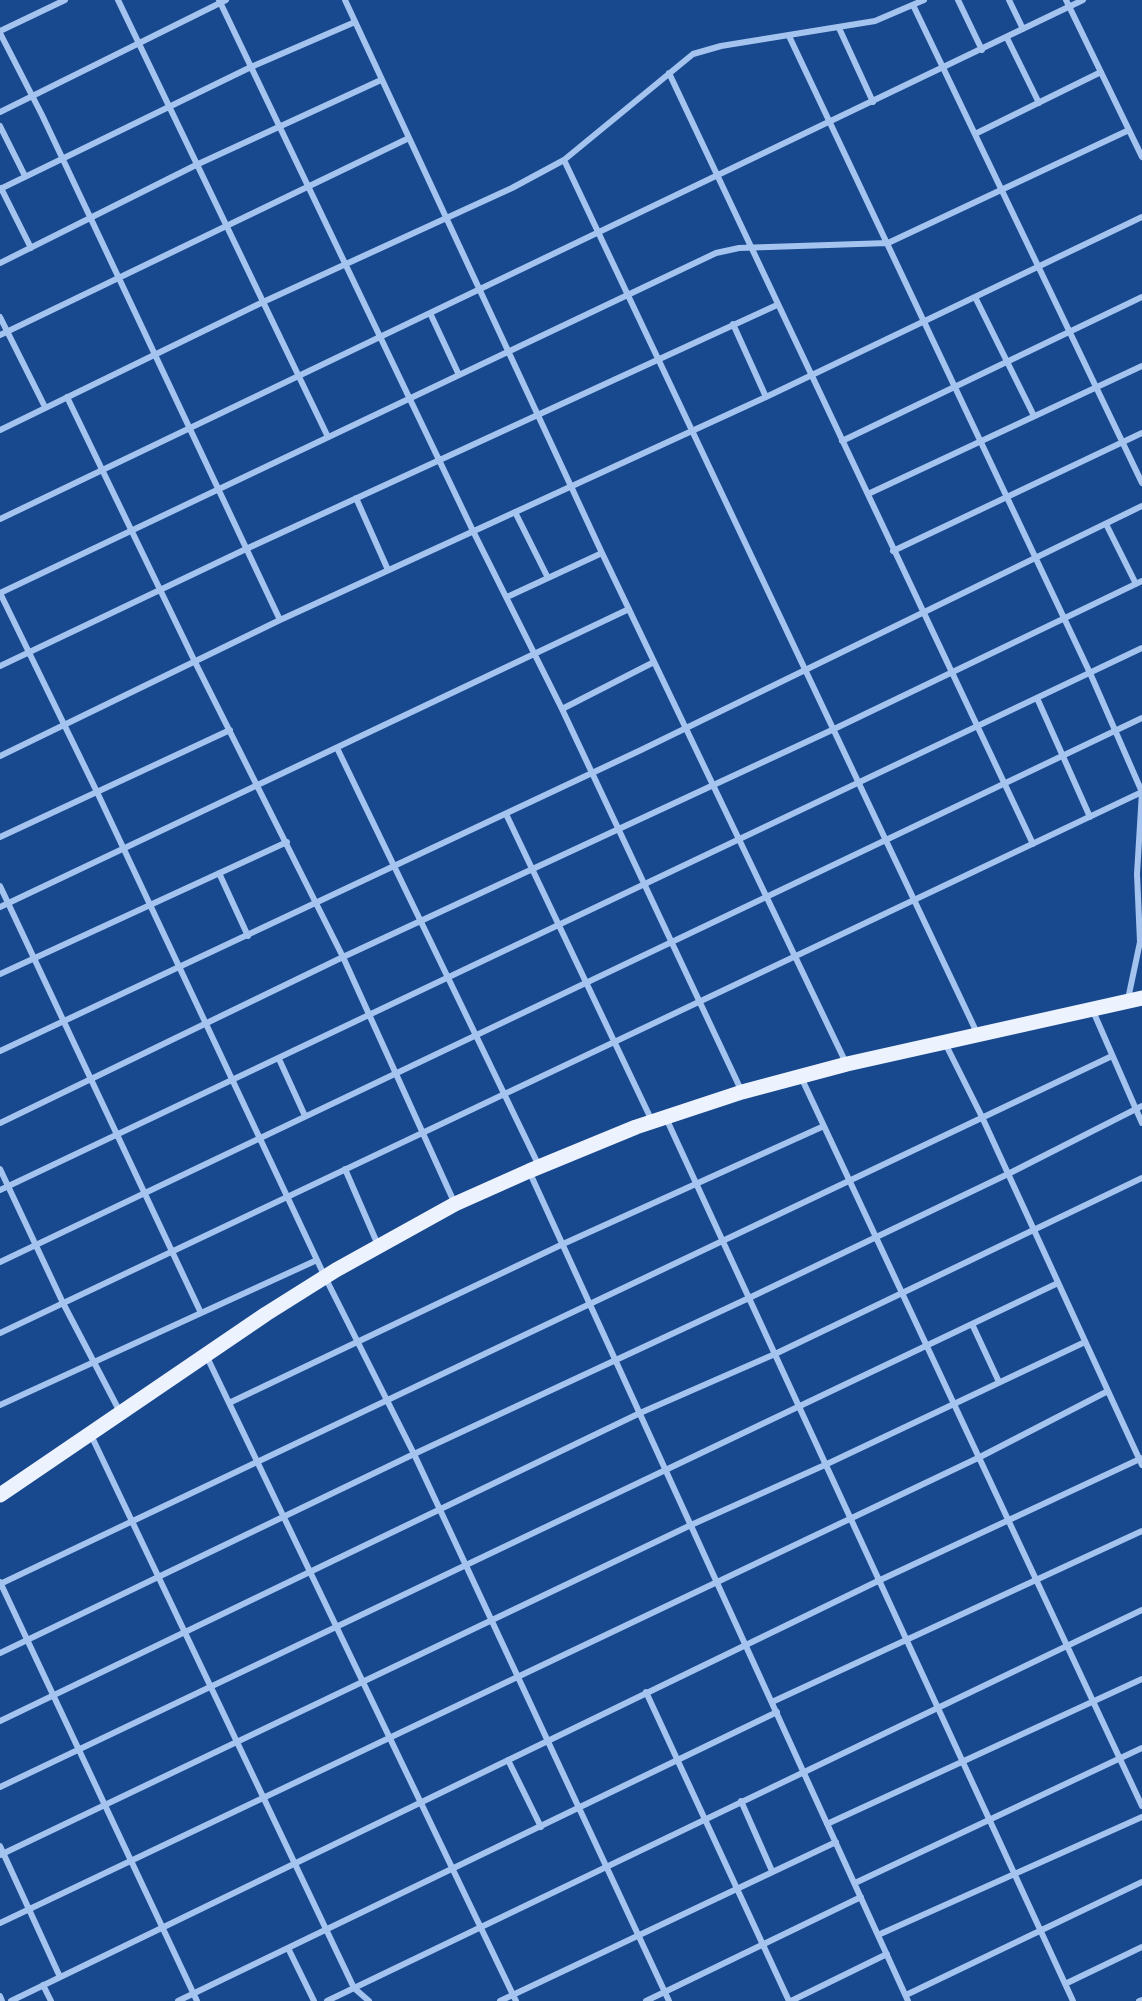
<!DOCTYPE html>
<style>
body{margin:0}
canvas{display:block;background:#18488e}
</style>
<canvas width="1142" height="2001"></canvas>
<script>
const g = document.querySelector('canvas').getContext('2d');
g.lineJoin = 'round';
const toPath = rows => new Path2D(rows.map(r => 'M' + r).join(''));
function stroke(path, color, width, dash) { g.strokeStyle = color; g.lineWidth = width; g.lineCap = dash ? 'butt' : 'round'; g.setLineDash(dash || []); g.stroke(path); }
stroke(toPath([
 [118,0,328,437],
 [219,0,473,531,562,709,742,1092],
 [345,0,602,553,846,1063],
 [958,0,982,50],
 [1009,0,1023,29],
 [1066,0,1142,157],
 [913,5,1142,483],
 [839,28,873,102],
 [0,31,65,0],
 [0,33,42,115,280,620],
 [789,36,1090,673,1142,792,1137,874,1140,942,1128,999],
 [1007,38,1039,103],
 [669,73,1033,844],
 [0,112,226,0],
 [0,126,25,176],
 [975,134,1101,72],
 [564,160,978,1035],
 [1,188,31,248],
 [0,189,251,67,355,22],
 [0,263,196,165,381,80],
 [975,297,1034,416],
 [430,313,459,375],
 [0,317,45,407],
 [733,324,766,397],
 [0,335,409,138],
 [67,397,195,662,343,957,455,1204],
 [0,430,263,302,512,188,564,160,693,54,721,46,875,21,924,0],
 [842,441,1142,297],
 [868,494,1142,366],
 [356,498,388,570],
 [515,512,548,578],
 [0,519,1083,0],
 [1106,524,1136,584],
 [893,551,1142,433],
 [0,593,97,792,325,1277,414,1454,669,2001],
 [0,593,716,253,739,248,888,243,1129,130],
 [507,597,602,553],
 [0,666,246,549,777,305],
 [1037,698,1090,817],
 [562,709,654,662],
 [337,748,539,1166],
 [0,756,280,620,766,397,1142,217],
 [506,814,652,1121],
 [0,837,230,730],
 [219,873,248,936],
 [0,886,201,1313],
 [0,907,629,609],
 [0,974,287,842],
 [1093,1011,1142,1123],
 [945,1043,982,1117,1142,1465],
 [0,1051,641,750,1142,506],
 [279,1059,305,1116],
 [801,1077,1142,1806],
 [666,1118,1073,2001],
 [0,1123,343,957,832,730,1142,581],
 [0,1169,63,1303,120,1412],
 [345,1169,378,1245],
 [529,1171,908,2001],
 [0,1190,1142,648],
 [0,1262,1142,718],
 [972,1324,999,1382],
 [0,1333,1142,792],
 [206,1355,516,2001],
 [229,1403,563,1244,824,1126],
 [0,1405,317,1260],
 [90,1433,354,1988,369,2001],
 [0,1582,197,2001],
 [0,1584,1112,1056],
 [0,1653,414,1454,749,1298,1008,1174,1142,1106],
 [646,1692,789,2001],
 [772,1702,1142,1531],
 [0,1721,640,1413,775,1354,1142,1178],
 [508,1760,541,1827],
 [0,1787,1058,1283],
 [741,1801,772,1871],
 [827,1824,1142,1679],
 [0,1846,60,1977],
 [0,1855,691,1525,827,1464,1085,1342],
 [855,1883,1142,1748],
 [0,1923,980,1457,1108,1391],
 [878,1935,1142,1817],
 [288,1948,314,2001],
 [1065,1984,1142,1947],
 [43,1985,51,2001],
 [906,1995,1142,1882],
 [0,1996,2,2001],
 [11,2001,878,1581,1142,1458],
 [178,2001,777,1712],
 [327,2001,1142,1610],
 [500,2001,836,1842],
 [646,2001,861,1897],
 [791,2001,887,1954],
 [1139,2001,1142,2000]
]), '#a4c4ef', 6);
stroke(toPath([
 [0,1495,266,1314,336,1270,455,1204,529,1171,636,1127,742,1092,847,1064,1142,998]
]), '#ecf3ff', 15);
</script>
